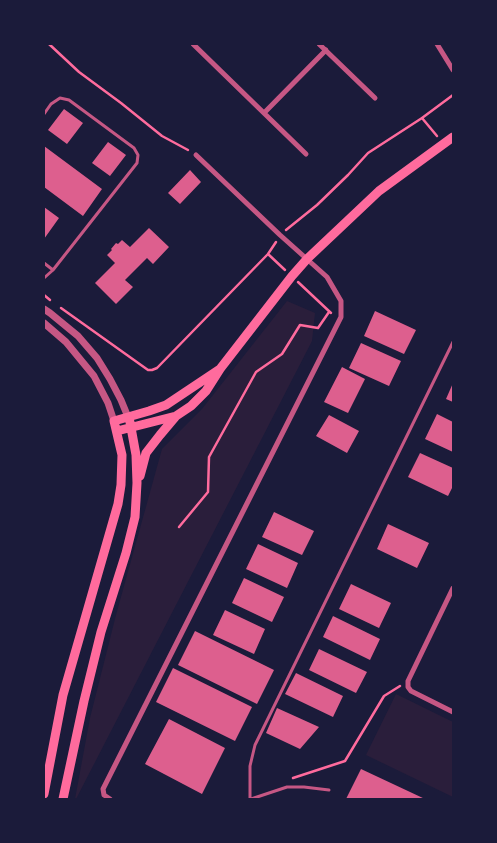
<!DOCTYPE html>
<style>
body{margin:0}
#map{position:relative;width:497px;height:843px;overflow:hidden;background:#1b1b3a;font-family:"Golos Text",sans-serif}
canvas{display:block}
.frame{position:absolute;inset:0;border:45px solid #1b1b3a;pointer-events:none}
</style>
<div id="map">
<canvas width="497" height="843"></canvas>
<div class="frame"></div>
</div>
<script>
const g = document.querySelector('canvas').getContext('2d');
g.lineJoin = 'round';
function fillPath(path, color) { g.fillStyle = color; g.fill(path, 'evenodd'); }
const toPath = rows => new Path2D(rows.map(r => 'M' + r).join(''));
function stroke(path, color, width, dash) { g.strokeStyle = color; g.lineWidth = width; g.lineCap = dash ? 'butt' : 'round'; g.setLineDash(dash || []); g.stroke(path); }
fillPath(toPath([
 [287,301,315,313,312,341,76,799,75,799,90,718,116,615,162,449,202,409],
 [396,694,453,722,453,797,366,755]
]), '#2a1e3b');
fillPath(toPath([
 [64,109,83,123,67,144,48,130],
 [108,142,126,155,110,176,92,163],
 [44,146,102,189,83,216,44,187],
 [190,170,201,182,180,204,168,193],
 [44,207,59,218,44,239],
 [149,228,169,247,153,264,147,258,125,280,133,287,116,304,95,283,115,263,107,255,112,250,111,249,116,243,118,244,122,240,130,247],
 [375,311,416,330,404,354,364,336],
 [361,343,401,361,389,386,349,368],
 [342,367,365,379,348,413,324,402],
 [453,383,453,402,446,399],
 [437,414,453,422,453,452,425,439],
 [329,415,359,431,347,453,316,436],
 [420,453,453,468,453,486,448,496,408,477],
 [274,512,314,531,302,555,262,537],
 [388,524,429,543,417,568,377,549],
 [258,544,298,563,287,588,246,569],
 [244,578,284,597,272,622,232,603],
 [351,584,391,603,379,628,339,609],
 [225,610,265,629,254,654,213,635],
 [333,616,380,639,370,660,323,637],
 [195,631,274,670,257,704,178,665],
 [319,649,367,672,356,693,309,670],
 [173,668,252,707,235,741,156,702],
 [296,673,343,696,333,717,285,694],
 [277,708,319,727,300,749,266,733],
 [169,719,225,748,202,794,145,764],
 [361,769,425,799,346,799]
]), '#dd5f8e');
stroke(toPath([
 [49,44,79,72,121,103,162,136,188,150],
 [422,118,437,136],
 [286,230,317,205,348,175,368,153,422,118,453,95],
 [268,254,285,270],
 [298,282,331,313],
 [44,295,50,300],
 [61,308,148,370,152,370,157,368,268,254,276,242],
 [179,527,208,492,209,457,256,372,282,354,300,325,318,328,329,312],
 [293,778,345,761,384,696,400,686]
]), '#ff6b9d', 2.5);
stroke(toPath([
 [44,114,51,104,60,98,69,100,134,148,138,155,137,163,53,270,44,278],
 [44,263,53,270],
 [250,799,250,766,255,745,453,342],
 [251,799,287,787,304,787,329,790]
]), '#c65784', 3);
stroke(toPath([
 [193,44,306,154],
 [319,44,375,98],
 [437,44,453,70],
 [264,113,326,50],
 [453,588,408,681,408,687,411,691,453,712],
 [110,799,104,795,103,789,341,317,341,301,327,277,280,235,196,155]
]), '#c65784', 5);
stroke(toPath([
 [44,309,50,313,78,336,97,358,110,379,121,400,128,417],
 [44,323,66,342,94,376,108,403,114,421]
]), '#c65784', 7);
stroke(toPath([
 [117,431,176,416,191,406,206,391,220,369,292,276,307,259,379,191,453,137],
 [140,476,146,453,160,435,176,416],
 [44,794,63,695,118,504,121,485,122,455,114,421,149,411,166,405,220,369],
 [63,799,84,701,101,632,126,553,135,517,137,483,136,455,130,422]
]), '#ff6b9d', 9);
</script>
